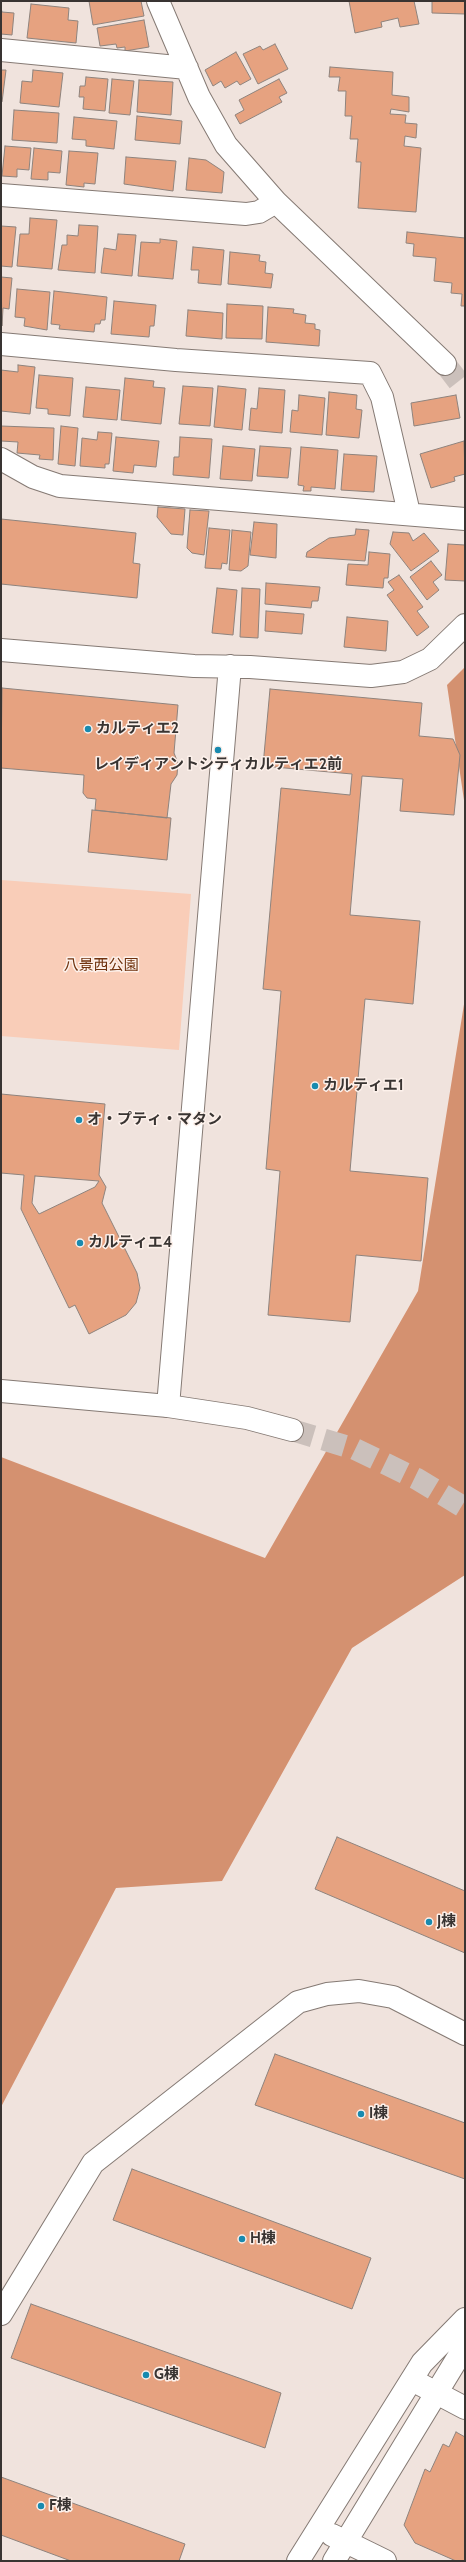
<!DOCTYPE html>
<meta charset="utf-8">
<style>
body{margin:0}
#map{position:relative;width:466px;height:2562px;overflow:hidden;background:#f0e3dd;font-family:Cabin,sans-serif}
canvas{display:block}
.frame{position:absolute;inset:0;border:2px solid #393432;pointer-events:none}
</style>
<div id="map">
<canvas width="466" height="2562"></canvas>
<div class="frame"></div>
</div>
<script>
const g = document.querySelector('canvas').getContext('2d');
g.lineJoin = 'round';
function fillPath(path, color) { g.fillStyle = color; g.fill(path, 'evenodd'); }
const toPath = rows => new Path2D(rows.map(r => 'M' + r).join(''));
function stroke(path, color, width, dash) { g.strokeStyle = color; g.lineWidth = width; g.lineCap = dash ? 'butt' : 'round'; g.setLineDash(dash || []); g.stroke(path); }
function label(font, color, halo, rows, align = 'center') {
  g.font = font + ' Cabin,"Noto Sans JP",sans-serif'; g.lineWidth = 3; g.setLineDash([]); g.textBaseline = 'middle'; g.strokeStyle = halo; g.fillStyle = color; for (const [text, x, y, turn = 0] of rows) {
    g.save(); g.translate(x, y); g.rotate((+turn || 0) * Math.PI / 180); g.textAlign = isNaN(turn) ? turn : align; if (halo) g.strokeText(text, 0, 0); g.fillText(text, 0, 0); g.restore();
  }
}
fillPath(toPath([
 [1,880,191,894,179,1050,1,1036]
]), '#f9cdb8');
fillPath(toPath([
 [465,667,465,807,447,685],
 [465,998,465,1575,352,1648,222,1881,116,1888,1,2107,1,1457,265,1558,418,1291]
]), '#d49170');
const building = toPath([
 [89,1,141,1,144,16,93,25,89,1],
 [349,1,414,1,419,24,400,27,398,18,381,22,382,27,355,33,349,1],
 [432,1,465,1,465,14,432,13,432,1],
 [31,4,69,8,68,20,78,21,76,43,27,38,31,4],
 [1,8,2,12,14,13,12,35,1,34,1,8],
 [144,20,149,47,125,51,125,47,117,48,116,44,100,46,97,28,144,20],
 [275,44,288,69,258,84,243,54,260,46,263,50,275,44],
 [236,52,251,79,240,85,237,81,225,88,221,81,213,86,205,70,236,52],
 [330,67,393,72,392,95,409,97,409,112,391,109,390,114,406,115,405,123,417,124,416,138,405,136,404,146,421,148,416,212,358,208,361,162,356,162,358,139,350,139,352,116,345,116,346,91,338,91,340,77,329,77,330,67],
 [1,70,6,70,2,102,1,102,1,70],
 [33,70,63,73,59,107,20,103,22,81,32,82,33,70],
 [86,77,108,79,105,111,83,109,84,97,79,97,80,86,85,86,86,77],
 [112,79,134,81,130,115,109,113,112,79],
 [279,79,287,93,279,97,282,102,240,124,235,115,244,110,239,100,279,79],
 [139,80,173,82,171,115,137,112,139,80],
 [14,110,59,113,57,143,12,140,14,110],
 [137,116,182,121,180,144,135,140,137,116],
 [74,117,117,121,114,149,86,146,86,140,72,139,74,117],
 [5,146,31,148,29,170,17,169,17,177,2,176,5,146],
 [34,148,62,151,60,173,48,172,48,180,31,179,34,148],
 [69,151,98,153,95,184,84,183,84,187,66,185,69,151],
 [126,157,176,161,173,191,124,184,126,157],
 [189,158,206,160,224,172,222,193,186,190,189,158],
 [30,218,57,220,52,269,17,266,20,234,29,234,30,218],
 [79,225,98,226,95,273,58,270,62,245,67,245,67,235,78,236,79,225],
 [1,226,16,227,12,267,1,266,1,226],
 [407,232,465,238,465,306,461,306,462,294,451,293,452,283,434,281,436,258,413,256,414,244,406,243,407,232],
 [118,234,136,235,132,276,101,273,104,248,116,250,118,234],
 [160,239,177,241,173,279,138,276,141,242,160,243,160,239],
 [193,247,224,250,221,285,198,283,199,270,191,270,193,247],
 [230,252,260,255,259,261,266,262,265,273,273,274,271,288,228,284,230,252],
 [1,277,12,278,9,309,3,308,2,326,1,277],
 [17,289,50,292,47,330,24,326,25,318,15,317,17,289],
 [54,291,107,297,105,320,101,320,100,324,95,324,94,332,59,329,60,325,51,324,54,291],
 [114,301,156,305,154,326,150,326,149,337,111,334,114,301],
 [227,304,263,306,262,339,226,338,227,304],
 [268,307,294,309,293,313,306,315,305,323,315,324,315,329,320,330,319,346,266,342,268,307],
 [188,310,223,313,222,339,186,336,188,310],
 [18,365,35,367,30,414,1,411,1,370,18,372,18,365],
 [39,375,73,378,70,416,48,414,48,409,36,408,39,375],
 [125,378,154,381,153,387,165,388,161,424,121,420,125,378],
 [183,386,213,388,210,426,179,424,183,386],
 [218,386,246,389,242,430,214,427,218,386],
 [86,387,120,390,117,420,83,417,86,387],
 [259,388,285,390,282,433,249,430,251,408,257,409,259,388],
 [329,392,357,395,356,409,362,410,359,438,326,435,329,392],
 [299,395,325,398,322,435,290,432,292,410,298,411,299,395],
 [456,395,460,418,414,426,411,403,456,395],
 [1,426,54,428,53,460,39,459,40,455,17,453,18,442,1,441,1,426],
 [61,426,78,428,75,466,58,464,61,426],
 [98,432,112,433,109,464,105,464,105,468,80,466,82,438,97,440,98,432],
 [116,437,159,441,156,467,134,465,133,473,113,471,116,437],
 [180,437,212,439,209,478,173,475,174,457,179,457,180,437],
 [464,441,465,474,454,477,455,481,431,488,420,454,464,441],
 [223,446,255,449,252,481,220,479,223,446],
 [260,446,291,448,288,478,257,476,260,446],
 [301,447,338,450,335,489,311,487,311,491,303,491,304,486,298,485,301,447],
 [344,454,377,456,374,492,341,490,344,454],
 [158,507,185,509,183,535,171,534,157,517,158,507],
 [190,510,209,511,204,555,192,553,187,548,190,510],
 [1,519,136,533,133,563,140,564,137,598,1,584,1,519],
 [254,522,277,524,276,558,250,555,254,522],
 [209,528,230,530,227,564,222,563,221,569,205,568,209,528],
 [356,529,369,530,365,561,306,557,307,552,329,538,355,535,356,529],
 [232,530,251,532,248,566,241,571,229,570,232,530],
 [393,532,409,533,413,541,424,533,439,551,411,571,390,544,393,532],
 [448,544,465,545,465,581,445,580,448,544],
 [369,552,390,554,388,578,384,578,383,588,346,585,348,564,368,565,369,552],
 [431,561,442,575,433,582,439,590,427,600,410,577,431,561],
 [399,575,423,607,417,611,429,627,417,636,387,595,394,590,388,582,399,575],
 [266,583,320,587,318,601,312,601,311,608,265,604,266,583],
 [217,588,237,590,233,635,212,633,217,588],
 [242,588,260,589,258,638,240,637,242,588],
 [266,611,304,614,302,634,265,631,266,611],
 [347,617,388,621,386,651,344,647,347,617],
 [2,688,178,705,174,753,178,763,177,775,171,784,167,818,95,810,96,799,87,798,83,793,84,775,1,768,2,688],
 [270,689,422,703,419,736,453,739,460,755,454,815,400,811,403,779,362,776,350,915,420,921,413,1004,365,999,350,1171,428,1178,421,1261,356,1255,350,1322,268,1315,280,1171,266,1169,281,991,263,989,281,788,350,795,352,774,263,766,270,689],
 [92,810,171,818,167,860,88,852,92,810],
 [1,1094,105,1104,99,1175,106,1187,102,1203,137,1273,140,1288,136,1303,126,1315,89,1334,75,1305,69,1308,21,1209,24,1175,1,1173,1,1094],
 [35,1176,99,1181,95,1187,39,1214,32,1203,35,1176],
 [337,1837,465,1891,465,1953,315,1889,337,1837],
 [275,2054,465,2123,465,2179,255,2105,275,2054],
 [132,2169,371,2258,352,2309,113,2220,132,2169],
 [31,2304,281,2393,265,2448,11,2358,31,2304],
 [456,2432,465,2437,465,2561,456,2561,415,2543,404,2525,425,2469,430,2472,443,2444,449,2447,456,2432],
 [1,2477,185,2544,179,2561,71,2561,1,2535,1,2477]
]);
fillPath(building, '#e6a280');
stroke(building, '#8e837d', 1);
stroke(toPath([
 [445,364,465,390]
]), '#cbc0bb', 22, [22, 11]);
stroke(toPath([
 [292,1430,355,1449,417,1479,465,1508]
]), '#cbc0bb', 22, [22, 11]);
const minor = toPath([
 [158,1,199,97,226,145,276,202,445,364],
 [1,50,187,68],
 [1,195,246,214,259,212,276,202],
 [1,344,176,360,370,373,382,397,409,513],
 [1,459,33,477,60,486,465,519],
 [1,650,194,666,250,667,371,676,403,672,430,659,465,625],
 [1,1391,168,1406,230,666],
 [412,2380,465,2408]
]);
const tertiary = toPath([
 [168,1406,247,1418,292,1430],
 [1,2314,93,2163,298,2002,327,1994,359,1991,393,1997,465,2034],
 [332,2535,385,2561],
 [298,2561,422,2363,465,2319],
 [334,2561,465,2346]
]);
stroke(minor, '#857a74', 24);
stroke(tertiary, '#857a74', 24);
stroke(minor, '#fff', 22);
stroke(tertiary, '#fff', 22);
for (const [x, y, r, color] of [
 [88,729,4,"#198aaf"],
 [218,750,4,"#198aaf"],
 [315,1086,4,"#198aaf"],
 [79,1120,4,"#198aaf"],
 [80,1243,4,"#198aaf"],
 [429,1922,4,"#198aaf"],
 [361,2114,4,"#198aaf"],
 [242,2239,4,"#198aaf"],
 [146,2375,4,"#198aaf"],
 [41,2506,4,"#198aaf"]
]) { const dot = new Path2D(); dot.arc(x, y, r, 0, 2 * Math.PI); g.fillStyle = color; g.fill(dot); stroke(dot, '#fdf1eb', 1.5); }
label('bold 15px', '#393432', '#fdf1eb', [
 ["カルティエ2",96,729],
 ["レイディアントシティカルティエ2前",218,765,"center"],
 ["カルティエ1",323,1086],
 ["オ・プティ・マタン",87,1120],
 ["カルティエ4",88,1243],
 ["J棟",437,1922],
 ["I棟",369,2114],
 ["H棟",250,2239],
 ["G棟",154,2375],
 ["F棟",49,2506]
], 'left');
label('15px', '#70320e', '#fdf1eb', [
 ["八景西公園",101,966]
]);
</script>
